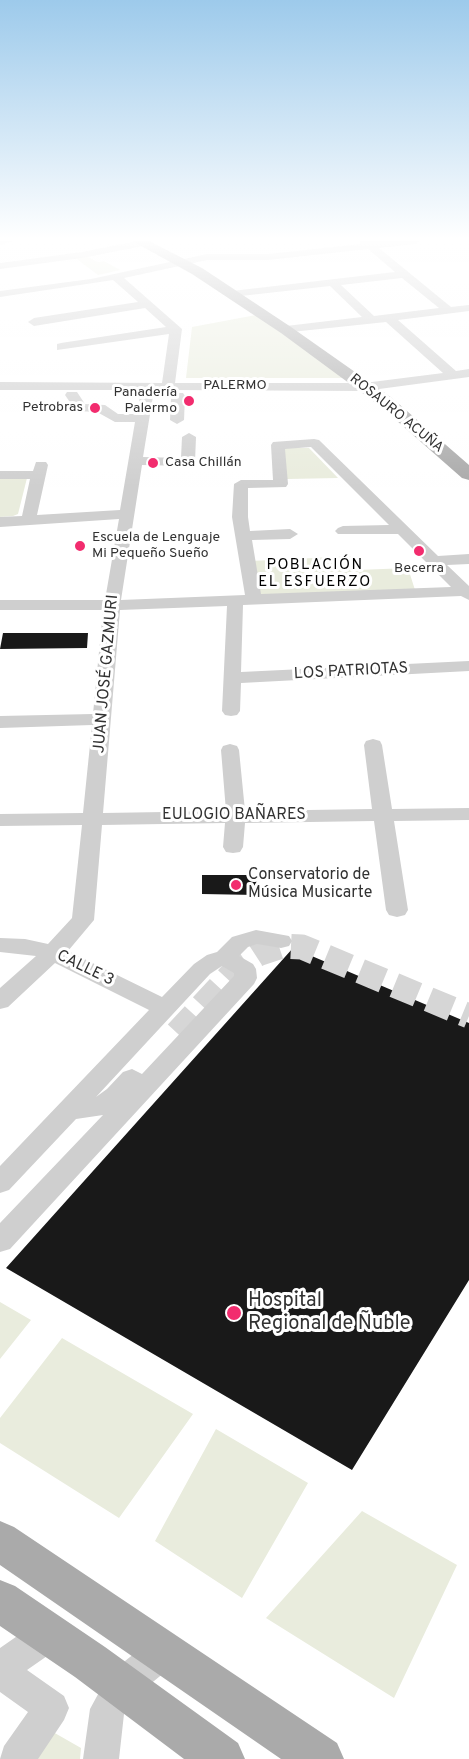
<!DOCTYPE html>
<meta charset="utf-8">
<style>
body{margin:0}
canvas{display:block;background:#fff}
</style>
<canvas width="469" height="1759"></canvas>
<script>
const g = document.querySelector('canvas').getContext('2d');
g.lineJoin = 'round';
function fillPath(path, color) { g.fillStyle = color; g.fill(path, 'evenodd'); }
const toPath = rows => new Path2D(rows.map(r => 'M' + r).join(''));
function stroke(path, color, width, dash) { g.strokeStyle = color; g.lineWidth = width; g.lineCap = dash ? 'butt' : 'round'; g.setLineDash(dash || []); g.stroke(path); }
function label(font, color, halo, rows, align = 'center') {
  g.font = font + ' Overpass,sans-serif'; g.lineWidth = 6; g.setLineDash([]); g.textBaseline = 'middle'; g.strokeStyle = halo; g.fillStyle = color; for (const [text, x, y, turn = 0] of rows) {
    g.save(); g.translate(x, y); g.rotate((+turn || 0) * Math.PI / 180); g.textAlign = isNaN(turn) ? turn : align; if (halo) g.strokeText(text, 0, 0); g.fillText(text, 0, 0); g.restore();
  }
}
fillPath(toPath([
 [84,255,98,262,104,261,120,270,98,275,74,257],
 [256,315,345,378,186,378,192,327],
 [283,448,309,448,338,478,287,479],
 [0,476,27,478,18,514,13,516,0,517],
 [354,556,358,570,408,568,415,590,257,597,250,561],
 [0,1302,31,1320,0,1359],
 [62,1338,193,1414,119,1518,0,1443,0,1418],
 [216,1429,308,1483,242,1598,155,1541],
 [362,1511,457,1565,394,1698,266,1618],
 [53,1732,81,1748,80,1759,36,1759]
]), '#e9ecdd');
fillPath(toPath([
 [3,633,88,633,87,648,0,649],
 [202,875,256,875,257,895,202,894],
 [293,948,469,1023,469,1280,352,1470,6,1268]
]), '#191919');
stroke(toPath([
 [177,1033,238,967,258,954,282,946,302,947,469,1016]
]), '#d6d6d6', 25, [25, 12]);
fillPath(toPath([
 [0,241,12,241,0,245,0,241],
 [137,241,148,243,143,246,82,258,0,269,0,263,82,252,137,241],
 [359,241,420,241,415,244,379,248,451,307,469,305,469,311,398,320,456,371,469,369,469,377,364,391,174,390,174,393,183,393,185,396,184,420,177,424,170,420,171,398,162,398,161,390,154,390,143,457,181,458,182,437,189,433,196,437,195,462,188,466,142,465,121,600,245,595,232,517,234,484,241,480,273,480,271,445,273,442,314,439,319,440,438,556,469,554,469,564,447,565,469,586,469,600,461,596,243,605,241,672,469,661,469,671,241,683,240,711,237,715,231,716,225,715,222,711,227,606,120,610,103,813,226,811,221,750,223,746,230,744,237,746,239,750,245,811,372,809,364,745,366,741,373,739,380,741,382,745,392,809,469,808,469,820,394,821,408,910,405,915,397,917,389,915,386,910,374,821,245,823,243,847,240,852,233,853,226,852,223,847,225,823,102,825,94,920,68,951,162,997,194,964,207,955,217,952,232,937,256,930,289,936,292,941,289,946,281,948,257,944,248,947,239,956,253,964,256,969,257,978,254,984,10,1249,0,1252,0,1223,103,1115,76,1119,9,1190,0,1193,0,1166,149,1010,55,963,8,1007,0,1009,0,988,36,956,0,952,0,938,25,939,48,944,72,918,82,825,0,826,0,814,83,813,92,725,0,728,0,716,93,714,103,610,0,610,0,600,105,600,119,519,0,527,0,517,22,516,30,479,0,479,0,471,33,471,36,462,46,462,48,465,37,515,120,510,135,422,115,422,97,412,76,411,65,395,67,392,77,392,85,404,105,405,118,414,137,414,141,390,0,390,0,382,162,383,169,334,57,350,57,344,61,343,166,327,145,308,34,326,28,322,34,318,138,302,113,280,0,297,0,291,91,279,207,254,268,254,361,244,359,241],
 [368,249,395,272,232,291,226,294,232,297,330,286,362,317,286,326,282,327,282,333,386,322,443,373,364,383,175,383,182,329,124,278,207,260,268,260,368,249],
 [402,278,439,308,374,316,341,285,402,278],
 [311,447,389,525,343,526,338,528,335,531,338,534,398,534,451,587,261,594,252,540,290,539,298,534,290,529,250,531,248,517,248,488,286,487,288,484,285,449,311,447],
 [222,966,234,973,234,976,142,1074,132,1069,123,1072,107,1089,96,1097,210,974,222,966],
 [48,1618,60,1623,65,1635,60,1647,27,1670,64,1696,69,1708,64,1720,38,1759,0,1759,4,1746,28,1712,0,1692,0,1648,36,1623,48,1618],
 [163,1635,175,1640,180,1652,175,1664,133,1698,124,1714,119,1759,83,1759,90,1709,109,1674,151,1640,163,1635]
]), '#cfcfcf');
fillPath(toPath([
 [132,241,149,241,202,268,291,327,392,398,469,465,469,480,462,478,380,406,281,333,192,274,132,241],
 [0,1521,14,1527,337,1743,344,1759,281,1759,0,1565,0,1521],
 [0,1580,15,1586,105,1647,238,1743,245,1759,184,1759,75,1677,0,1626,0,1580]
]), '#aaa');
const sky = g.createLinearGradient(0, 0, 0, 487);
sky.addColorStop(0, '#9dcaeb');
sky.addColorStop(0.49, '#fff');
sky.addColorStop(1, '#ffffff00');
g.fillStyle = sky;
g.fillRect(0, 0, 469, 487);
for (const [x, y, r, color] of [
 [189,401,6,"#f22c6e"],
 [95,408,6,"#f22c6e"],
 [153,463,6,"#f22c6e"],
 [80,546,6,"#f22c6e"],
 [419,551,6,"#f22c6e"],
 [236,885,6,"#f22c6e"],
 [234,1313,8,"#f22c6e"]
]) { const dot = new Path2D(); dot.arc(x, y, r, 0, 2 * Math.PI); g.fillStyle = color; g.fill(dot); stroke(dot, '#fff', 2); }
label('14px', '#323232', '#fff', [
 ["PALERMO",235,386],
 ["ROSAURO ACUÑA",396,414,39]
]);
label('14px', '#323232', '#fff', [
 ["Panadería",177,393],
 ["Palermo",177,409],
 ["Petrobras",83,408],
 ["Casa Chillán",165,463,"left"],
 ["Escuela de Lenguaje",92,538,"left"],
 ["Mi Pequeño Sueño",92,554,"left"],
 ["Becerra",419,569,"center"]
], 'right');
g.letterSpacing = '1.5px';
label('15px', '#000', '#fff', [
 ["POBLACIÓN",315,566],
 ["EL ESFUERZO",315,583]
]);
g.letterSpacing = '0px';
label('16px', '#323232', '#fff', [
 ["LOS PATRIOTAS",351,672,-3],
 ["JUAN JOSÉ GAZMURI",107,674,-85],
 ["EULOGIO BAÑARES",234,816],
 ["CALLE 3",85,969,26]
]);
label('16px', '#323232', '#fff', [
 ["Conservatorio de",248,876],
 ["Música Musicarte",248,894]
], 'left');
label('20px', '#323232', '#fff', [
 ["Hospital",248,1302],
 ["Regional de Ñuble",248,1325]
], 'left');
</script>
